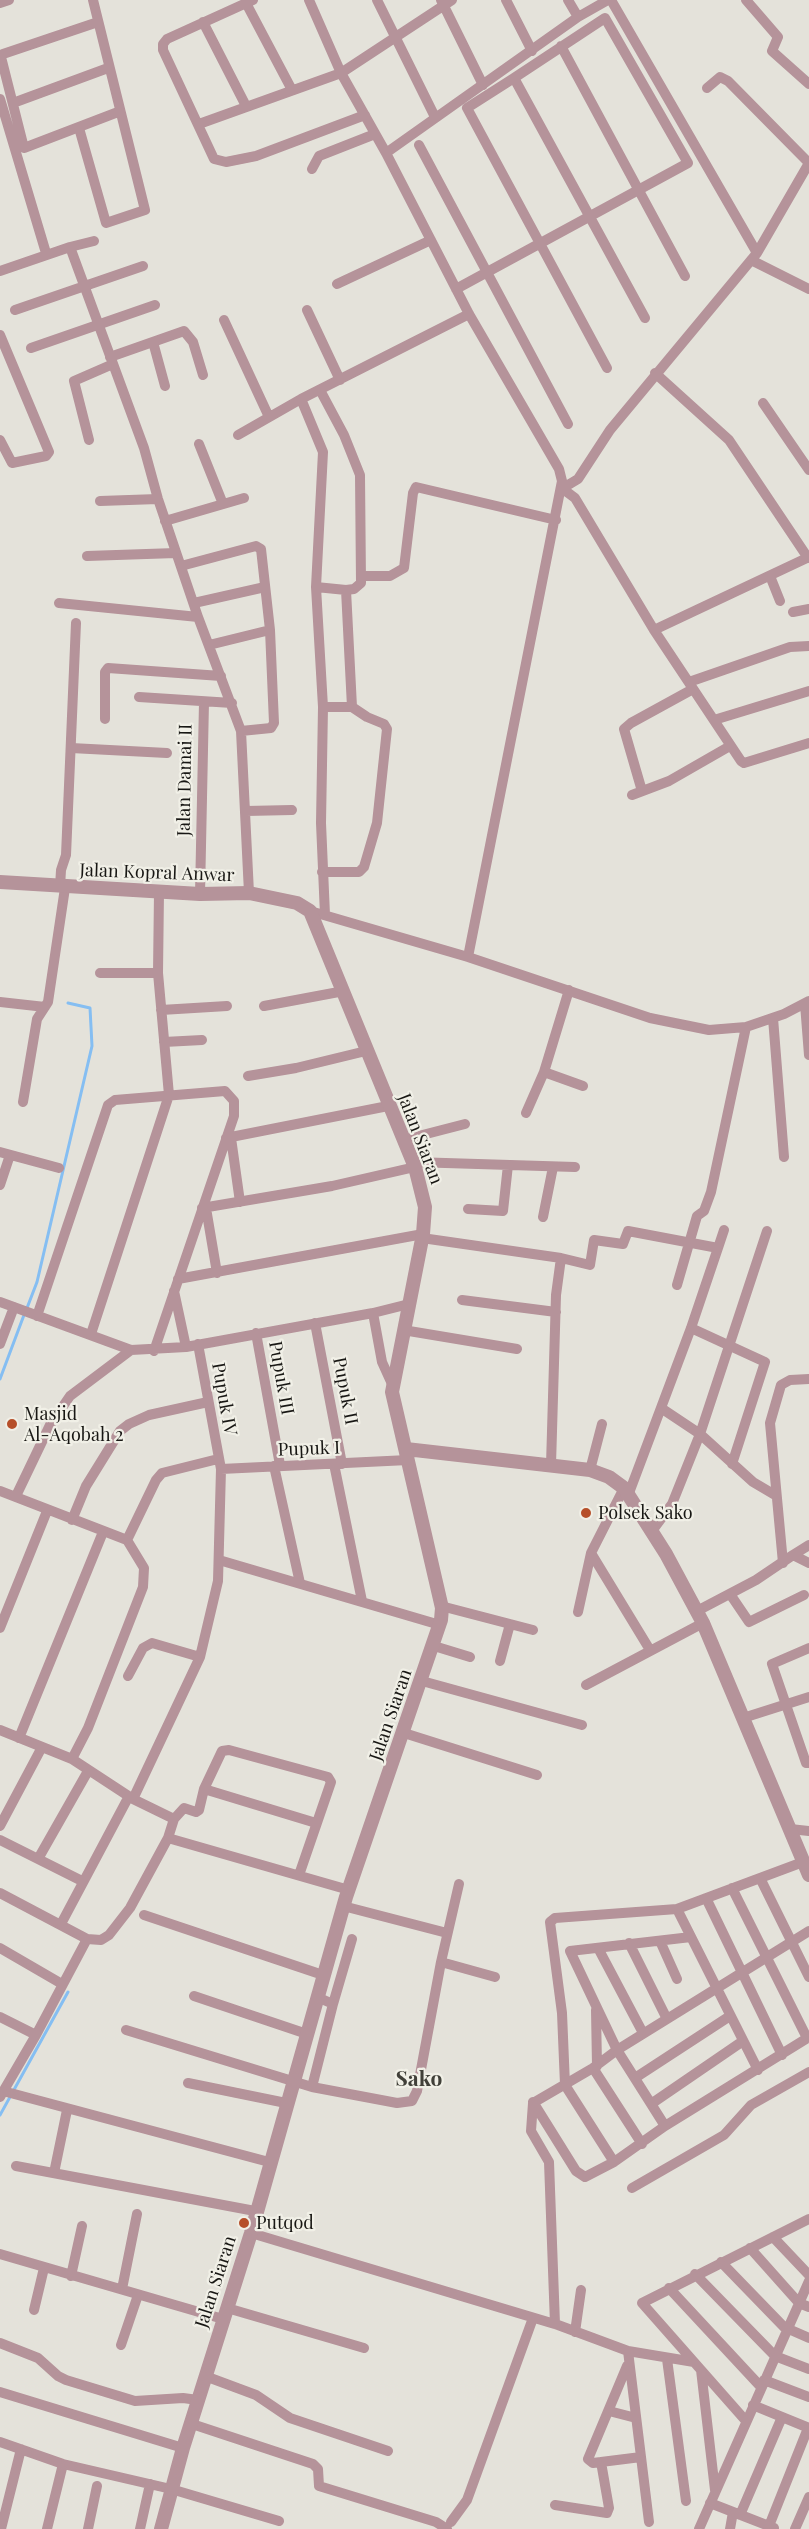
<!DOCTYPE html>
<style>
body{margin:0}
canvas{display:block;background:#e4e2da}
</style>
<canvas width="809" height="2529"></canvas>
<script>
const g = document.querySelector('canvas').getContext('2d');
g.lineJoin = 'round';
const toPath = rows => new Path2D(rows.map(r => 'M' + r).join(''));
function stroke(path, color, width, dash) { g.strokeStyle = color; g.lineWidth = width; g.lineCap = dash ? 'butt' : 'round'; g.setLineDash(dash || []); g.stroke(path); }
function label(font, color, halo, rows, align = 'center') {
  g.font = font + ' "Playfair Display",serif'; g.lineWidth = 4.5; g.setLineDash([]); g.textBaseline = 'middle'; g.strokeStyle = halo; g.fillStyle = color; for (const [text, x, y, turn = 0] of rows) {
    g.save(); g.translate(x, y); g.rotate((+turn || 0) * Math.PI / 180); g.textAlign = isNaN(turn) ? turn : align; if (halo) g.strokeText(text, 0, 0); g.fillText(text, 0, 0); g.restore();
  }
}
stroke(toPath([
 [27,1308,37,1282,92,1046,90,1008,68,1003],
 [0,1379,24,1315],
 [0,2115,68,1992]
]), '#85bef2', 3);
stroke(toPath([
 [253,0,167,39,163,44,163,50,214,159,226,162,256,156,365,115],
 [309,0,341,73,386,153,469,314,559,469,562,481,468,957],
 [377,0,435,117],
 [441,0,483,85],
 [506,0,532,51],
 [568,0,578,17],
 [611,0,757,253],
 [746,0,778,37,772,51,809,84],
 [0,3,9,0],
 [246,3,292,90],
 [98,22,3,54,1,57,24,148,118,112],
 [203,22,246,106],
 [561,46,685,276],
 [707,88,720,77,728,81,809,163],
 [0,99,46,253],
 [13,103,108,68],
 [199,124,341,73,452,0],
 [79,128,106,223,145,210,93,0],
 [419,145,568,424],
 [386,153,578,17,608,0],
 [312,169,319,156,375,134],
 [70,247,94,241],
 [751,260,809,289],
 [0,271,70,247,144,448,158,499,198,617,241,731,249,893],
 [337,284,431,240],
 [456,289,688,163,605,18,514,78],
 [15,310,143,266],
 [307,310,340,380],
 [224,320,269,417],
 [0,335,49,452,46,456,12,463,0,440],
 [153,342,165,386],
 [31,348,155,305],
 [110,357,184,331,193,342,203,375],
 [607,368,467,108,514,78,645,318],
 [655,373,729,440,808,558],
 [301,399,323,452,316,587,323,707,321,823,325,915],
 [763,403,809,470],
 [238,435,301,399,469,314],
 [89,440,74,381,113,364],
 [199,444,223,504],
 [562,485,568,485,578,479,610,430,757,253,809,163],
 [563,489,575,498,654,630,741,761,744,763,809,743],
 [100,501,158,499],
 [165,521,244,498],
 [87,556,176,553],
 [181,566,256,546,261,549,270,630,274,723,271,728,241,731],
 [361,576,390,576,404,568,413,493,416,487,556,520],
 [770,576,780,601],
 [316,587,346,590,354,589,361,583,360,475,344,435,320,390],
 [59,603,198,617],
 [194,603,265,587],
 [793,612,809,609],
 [654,630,809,557],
 [209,645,270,630],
 [689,682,790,647,809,646],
 [139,697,232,703],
 [323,707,352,707],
 [105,719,105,672,108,668,221,676],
 [714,720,809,691],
 [71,748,167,753],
 [642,791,624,729,631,723,693,689],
 [632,795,669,781,730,746],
 [246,811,292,810],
 [322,872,359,872,364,867,377,823,387,729,384,724,367,717,352,707,346,590],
 [60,887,61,870,66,855,76,623],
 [200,894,204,702],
 [310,911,468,957,650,1018,709,1030,746,1027,784,1014,809,1001],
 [100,973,158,973],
 [0,1002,45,1007],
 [805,1004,809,1055],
 [264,1006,344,991],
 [161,1010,227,1006],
 [773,1018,784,1157],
 [164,1042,202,1040],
 [544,1072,583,1086],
 [248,1076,296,1068,366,1051],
 [23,1102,37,1019,48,1002,65,888],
 [526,1113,544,1072,569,990],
 [226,1138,388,1106],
 [231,1138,240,1202],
 [403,1140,465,1124],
 [0,1152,59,1168],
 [413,1162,575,1167],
 [0,1185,10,1155],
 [202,1208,332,1186,415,1167],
 [206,1208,217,1273],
 [468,1209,503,1211,508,1165],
 [543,1217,553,1167],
 [422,1238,561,1258,556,1295,551,1465],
 [718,1248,724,1230],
 [561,1258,590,1265,594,1240,623,1244,628,1231,718,1248,691,1328,629,1493],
 [178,1279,423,1234],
 [677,1285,697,1216,704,1211,711,1192,746,1027],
 [174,1291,186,1347],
 [462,1300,556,1312],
 [0,1302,131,1350],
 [373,1313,382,1362,392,1384],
 [37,1316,108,1105,115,1100,225,1091,234,1101,234,1116,154,1351],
 [315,1323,342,1464],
 [691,1328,765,1362,732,1464],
 [403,1330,517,1349],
 [256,1333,280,1465],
 [91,1334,169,1095,158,973,159,892],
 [0,1344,14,1307],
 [198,1344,221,1469,408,1460],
 [661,1408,700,1434,753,1482,775,1495],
 [334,1464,362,1601],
 [274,1466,300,1583],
 [590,1470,602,1424],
 [624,1488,591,1553,650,1650],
 [0,1491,127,1540,144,1568,143,1587,88,1728,72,1759],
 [16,1496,50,1425,70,1396,131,1350,186,1347,373,1313,409,1304],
 [72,1520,86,1486,120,1431,129,1424,149,1415,208,1402],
 [652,1531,672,1504,700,1434,767,1231],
 [127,1540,156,1480,162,1473,218,1459],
 [793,1555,809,1545],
 [219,1560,440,1625],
 [783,1563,770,1423,781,1385,790,1380,809,1379],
 [730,1594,749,1622,804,1595],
 [441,1606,533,1630],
 [697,1611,756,1580,793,1555,809,1563],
 [578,1612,591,1553],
 [0,1628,47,1511],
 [434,1646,470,1657],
 [809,1648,772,1664,806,1763,809,1763],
 [500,1661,510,1624],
 [128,1676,143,1648,152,1643,200,1657],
 [422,1681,582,1725],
 [586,1685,703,1623],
 [743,1718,809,1697],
 [0,1730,72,1759,133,1799,174,1819,168,1838,130,1908,109,1935,101,1940,87,1939,0,1893],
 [404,1733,537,1775],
 [19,1738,103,1532],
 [204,1789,316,1823],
 [133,1799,200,1657,218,1581,221,1469],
 [174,1819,184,1808,196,1812,199,1810,204,1789,222,1751,229,1750,328,1777,331,1782,299,1875],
 [0,1826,42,1747],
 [790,1829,809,1831],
 [168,1838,349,1890],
 [0,1840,82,1881],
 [38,1859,88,1771],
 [760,1878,809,1977],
 [732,1888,807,2038],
 [706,1898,782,2055],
 [343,1906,447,1933],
 [677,1909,758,2070],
 [144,1915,323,1975],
 [61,1924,129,1796],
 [660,1941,677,1979],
 [629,1943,667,2019],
 [0,1948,62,1984],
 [598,1948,643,2033],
 [441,1962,495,1977],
 [194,1996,307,2034],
 [317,1997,333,2004,312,2087,397,2103,412,2101,417,2091,441,1962,459,1884],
 [333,2004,352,1939],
 [596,2010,597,2066],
 [0,2017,36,2035],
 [126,2030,312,2087],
 [593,2068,642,2144],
 [635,2078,730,2016],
 [188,2083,286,2103],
 [3,2091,269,2162],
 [0,2097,36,2035,87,1939],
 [533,2102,576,2171,585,2177,614,2162,665,2126,809,2037],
 [651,2104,743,2041],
 [665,2126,617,2050,570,1951,691,1937],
 [614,2162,565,2085,562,2013,550,1922,555,1918,677,1909,803,1862],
 [16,2166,255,2211],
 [54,2173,67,2110],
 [632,2188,724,2135,751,2105,809,2072],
 [251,2233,558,2325,628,2351,694,2362],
 [773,2237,809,2275],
 [750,2248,799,2303,809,2307],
 [0,2254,223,2319],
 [721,2262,784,2327,809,2338],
 [695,2274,775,2356,809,2369],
 [71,2276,82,2226],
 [669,2288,761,2387],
 [122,2289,137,2214],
 [227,2308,364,2348],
 [34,2310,44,2268],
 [555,2324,549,2162,531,2131,533,2103,593,2068,617,2050,809,1931],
 [575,2332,581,2290],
 [0,2343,38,2358,58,2376,66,2380,135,2401,183,2398,198,2400],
 [121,2345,138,2295],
 [628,2351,649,2522],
 [667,2359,686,2501],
 [627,2366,588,2459,593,2463,641,2457],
 [701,2370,715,2490],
 [205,2376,256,2395,290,2418,388,2451],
 [764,2380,809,2397],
 [0,2392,183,2448],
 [753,2405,809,2428],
 [609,2411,636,2418],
 [746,2421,642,2303,809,2219],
 [192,2424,313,2464,318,2469,319,2486,436,2522,447,2529],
 [0,2442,63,2464,171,2489,279,2521],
 [710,2503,774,2528],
 [555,2505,607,2513,609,2508,601,2462],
 [740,2515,782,2417],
 [451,2522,467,2500,533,2318],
 [769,2526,808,2428],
 [1,2529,21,2449],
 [47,2529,63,2464],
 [88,2529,97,2486],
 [140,2529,150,2484],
 [699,2529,809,2281],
 [730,2529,733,2512],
 [795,2529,809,2497]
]), '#b5939a', 10);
stroke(toPath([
 [0,882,200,894,249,893,297,903,310,911,415,1167,425,1207,423,1234,392,1392,442,1608,441,1620,346,1897,251,2233,183,2448,161,2529],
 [406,1449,590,1470,609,1477,624,1488,666,1554,703,1623,809,1875]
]), '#b5939a', 14);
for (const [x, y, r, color] of [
 [12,1424,6,"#b64f2a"],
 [586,1513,6,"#b64f2a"],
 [244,2223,6,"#b64f2a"]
]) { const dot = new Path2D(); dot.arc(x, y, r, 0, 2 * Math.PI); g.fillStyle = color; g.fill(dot); stroke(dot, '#f1f0e7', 2); }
label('18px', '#181714', '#f1f0e7', [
 ["Jalan Damai II",185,780,-89],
 ["Jalan Kopral Anwar",157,873,2],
 ["Jalan Siaran",420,1139,69],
 ["Pupuk III",281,1378,80],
 ["Pupuk II",345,1391,79],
 ["Pupuk IV",224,1399,80],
 ["Pupuk I",309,1449,-2],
 ["Jalan Siaran",391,1715,-71],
 ["Jalan Siaran",216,2282,-72]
]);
label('18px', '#181714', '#f1f0e7', [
 ["Masjid",24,1414],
 ["Al-Aqobah 2",24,1435],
 ["Polsek Sako",598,1513],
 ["Putqod",256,2223]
], 'left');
label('bold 21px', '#414039', '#f1f0e7', [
 ["Sako",419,2079]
]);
</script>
